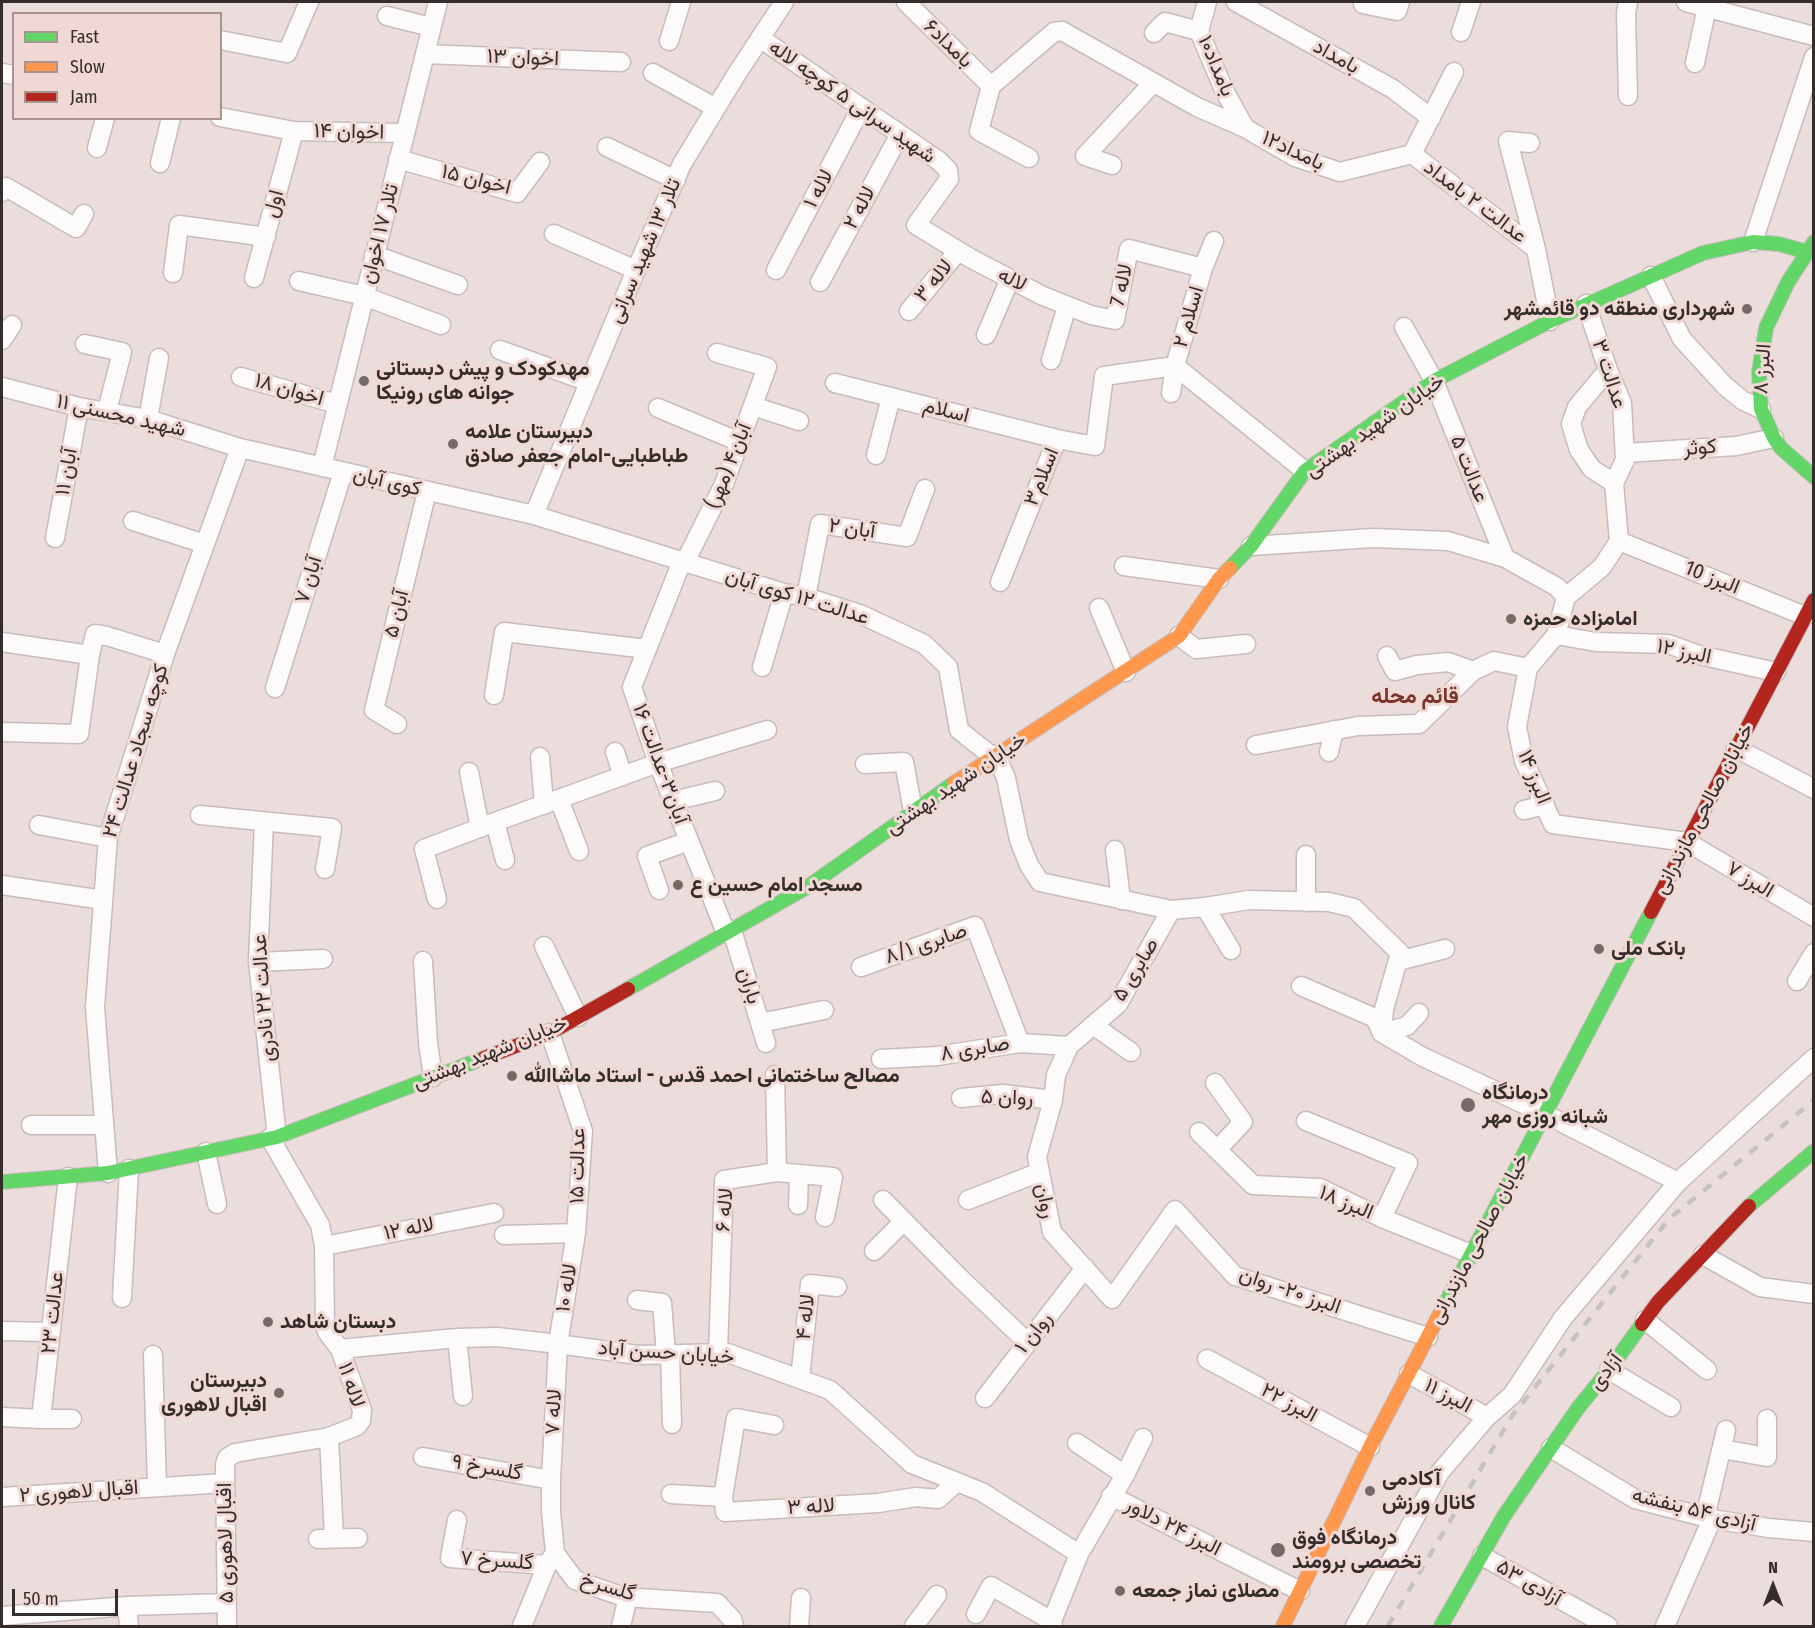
<!DOCTYPE html>
<meta charset="utf-8">
<style>
body{margin:0}
#map{position:relative;width:1815px;height:1628px;overflow:hidden;background:#eadddb;font-family:"Fira Sans Condensed",sans-serif}
canvas{display:block}
.frame{position:absolute;inset:0;border:3px solid #352d2b;pointer-events:none}
.legend{position:absolute;left:12px;top:12px;width:210px;height:108px;box-sizing:border-box;background:#f0d9d5;border:2px solid #a59491;margin:0;padding:8px 10px;list-style:none;font-size:18px;color:#352d2b}
.legend li{display:flex;align-items:center;gap:12px;height:30px}
.legend b{width:30px;border:2px solid #a59491}
.north{position:absolute;left:1743px;top:1556px;width:60px;height:60px;-webkit-text-stroke:4px #f0d9d5;paint-order:stroke;rotate:0deg;font-size:16px;font-weight:700;line-height:24px;text-align:center;color:#352d2b}
.north::after{content:'';display:block;margin:auto;width:21px;height:27px;background:#352d2b;clip-path:polygon(50% 0,100% 100%,50% 72%,0 100%)}
.scale{position:absolute;left:12px;top:1589px;width:106px;height:27px;box-sizing:border-box;border:3px solid #352d2b;border-top:0;padding-left:8px;font-size:18px;line-height:21px;white-space:nowrap;color:#352d2b;-webkit-text-stroke:4px #f0d9d5;paint-order:stroke}
</style>
<div id="map">
<canvas width="1815" height="1628"></canvas>
<div class="frame"></div>
<ul class="legend">
<li><b style="height:8px;background:#63d668"></b>Fast</li>
<li><b style="height:8px;background:#ff974d"></b>Slow</li>
<li><b style="height:8px;background:#b3261e"></b>Jam</li>
</ul>
<div class="north">N</div>
<div class="scale">50 m</div>
</div>
<script>
const g = document.querySelector('canvas').getContext('2d');
g.lineJoin = 'round';
const toPath = rows => new Path2D(rows.map(r => 'M' + r).join(''));
function stroke(path, color, width, dash) { g.strokeStyle = color; g.lineWidth = width; g.lineCap = dash ? 'butt' : 'round'; g.setLineDash(dash || []); g.stroke(path); }
function label(font, color, halo, rows, align = 'center') {
  g.font = font + ' "Fira Sans Condensed",Vazirmatn,sans-serif'; g.lineWidth = 6; g.setLineDash([]); g.textBaseline = 'middle'; g.strokeStyle = halo; g.fillStyle = color; for (const [text, x, y, turn = 0] of rows) {
    g.save(); g.translate(x, y); g.rotate((+turn || 0) * Math.PI / 180); g.textAlign = isNaN(turn) ? turn : align; if (halo) g.strokeText(text, 0, 0); g.fillText(text, 0, 0); g.restore();
  }
}
const street = toPath([
 [906,2,991,86],
 [1207,2,1199,31,1224,90,1245,128],
 [1236,2,1393,89,1431,118],
 [1628,2,1626,13,1628,96],
 [1686,2,1814,36],
 [1363,4,1397,11,1400,2],
 [387,16,431,27],
 [1461,32,1471,2],
 [1154,33,1165,22,1199,31],
 [760,38,939,161,948,170,949,179,916,225,970,258,1043,296,1091,315,1115,320,1129,249,1203,268],
 [220,40,287,53,309,2],
 [669,41,681,2],
 [425,54,621,62],
 [1695,63,1707,7],
 [2,73,14,75],
 [653,73,716,108],
 [220,117,294,131,405,133],
 [1530,143,1508,141,1536,249],
 [607,147,676,180],
 [97,148,105,118],
 [1412,154,1536,249,1550,321],
 [1412,154,1454,72],
 [1029,158,979,131,991,86,1054,32,1062,31,1197,107,1245,128,1295,157,1340,172,1412,154],
 [398,159,517,193,540,162],
 [160,163,171,118],
 [1112,165,1085,156,1153,83],
 [2,192,6,187,76,228,84,214],
 [554,234,636,270],
 [1753,242,1814,57],
 [374,255,458,285],
 [776,270,861,108],
 [173,273,179,225,266,237],
 [1651,276,1682,339,1725,386,1742,400,1761,409],
 [254,278,294,131],
 [299,281,364,296,441,325],
 [820,282,900,134],
 [1586,304,1608,370,1622,403,1625,460,1614,483,1619,541,1602,567,1566,597,1556,635,1528,668,1517,727,1524,761,1553,824,1687,842,1814,917],
 [909,311,958,251],
 [1404,327,1434,381,1505,558],
 [986,335,1010,279],
 [2,340,12,325],
 [85,344,122,352,107,411],
 [500,350,589,382],
 [1051,360,1067,306],
 [1175,366,1305,471],
 [1608,370,1577,407,1571,424,1579,450,1592,469,1614,483],
 [241,377,337,404],
 [835,383,1057,439],
 [2,387,79,407,148,419,240,448,534,515,784,593,806,597,860,614,924,644,948,667,959,730,993,757],
 [1171,393,1175,366,1203,268,1214,241],
 [753,406,799,421],
 [658,408,740,442],
 [148,419,159,358],
 [1625,453,1736,446,1774,438],
 [876,455,891,397],
 [322,467,438,2],
 [534,515,636,270,682,164,736,75,784,2],
 [133,521,205,544],
 [55,538,79,407],
 [1619,541,1805,616],
 [1251,546,1373,538,1448,541,1505,558,1557,587,1566,597],
 [682,561,632,687,658,763,726,933],
 [685,562,724,484,767,367,717,353],
 [1124,566,1219,579],
 [1000,582,1057,439,1095,446,1104,376,1175,366],
 [806,597,820,524,907,537,925,489],
 [1099,608,1126,672],
 [1556,635,1596,642,1668,644,1699,655,1776,672],
 [1179,636,1196,649,1246,644],
 [2,642,90,655],
 [1387,656,1395,671,1417,665,1448,662,1473,671],
 [762,667,784,593],
 [275,688,343,472],
 [494,695,504,632,647,649],
 [397,724,374,710,427,491],
 [2,732,79,734,90,655,95,634,107,636,165,654],
 [1256,745,1358,726,1419,724,1473,671,1494,661,1528,668],
 [1736,748,1814,789],
 [615,752,623,776],
 [1329,752,1334,730],
 [996,755,1006,778,1019,840,1029,865,1040,882,1171,910,1205,907,1249,900,1329,902,1354,908,1400,953,1384,1009,1382,1033,1423,1057,1545,1114,1678,1182],
 [540,757,544,805],
 [865,764,904,762,913,811],
 [469,772,480,828],
 [559,799,579,851],
 [673,801,715,791],
 [1524,810,1545,805],
 [200,815,332,828,325,869],
 [264,822,258,962,277,1137],
 [39,825,108,838],
 [1115,850,1121,900],
 [1306,855,1306,902],
 [505,860,495,822,658,763,767,730],
 [2,885,103,900],
 [659,890,647,856,689,841],
 [437,899,424,849,495,822],
 [1205,907,1231,950],
 [1171,910,1118,1004,1069,1046,1056,1075,1053,1100,1037,1157,1052,1232,1112,1299,1175,1210,1235,1276,1428,1337],
 [732,930,766,1043],
 [544,946,578,1017],
 [423,961,428,1043,433,1077],
 [1398,961,1445,949],
 [258,962,323,959],
 [861,967,975,926,1020,1043],
 [1797,981,1814,953],
 [1301,986,1375,1018,1382,1033,1407,1026,1419,1013],
 [760,1023,824,1010],
 [1093,1025,1131,1052],
 [550,1033,583,1131,576,1233,558,1344,551,1480,551,1511,555,1553,575,1580,624,1597,717,1603,732,1619,734,1626],
 [881,1059,937,1056,1020,1043,1069,1046],
 [1215,1083,1243,1122,1217,1150],
 [961,1098,1003,1094,1053,1100],
 [1306,1121,1408,1163,1382,1218],
 [31,1125,104,1125],
 [1199,1132,1253,1185,1320,1188,1382,1218,1471,1254],
 [206,1152,217,1204],
 [777,1172,833,1177,825,1217],
 [108,1173,95,1007,108,838,165,654,240,448],
 [68,1177,41,1419,72,1419],
 [883,1200,960,1278,1027,1342],
 [968,1200,1040,1172],
 [798,1205,799,1174],
 [504,1235,576,1233],
 [324,1246,494,1213],
 [874,1251,904,1221],
 [1703,1255,1760,1287,1814,1294],
 [122,1298,129,1169],
 [637,1300,662,1303,666,1354],
 [1645,1320,1707,1370],
 [2,1331,51,1332],
 [457,1338,463,1396],
 [340,1349,457,1338,497,1337,558,1344,638,1355,728,1353,830,1390,912,1464,982,1492,1079,1554],
 [718,1353,724,1180,777,1172,775,1075],
 [670,1354,672,1424],
 [153,1355,157,1487],
 [1207,1359,1370,1447],
 [1609,1370,1671,1407],
 [1409,1374,1487,1417],
 [800,1379,810,1284,837,1287],
 [985,1398,1085,1268],
 [2,1417,41,1419],
 [329,1437,334,1538],
 [1077,1443,1125,1475],
 [1551,1448,1635,1499,1712,1519,1769,1528,1814,1532],
 [1722,1449,1767,1457,1767,1419],
 [423,1457,551,1480],
 [671,1494,723,1497,725,1512,878,1503,916,1497,938,1499,957,1482],
 [1111,1496,1300,1591],
 [2,1497,225,1483],
 [723,1497,736,1418,774,1425],
 [1705,1517,1726,1430],
 [457,1520,450,1558,547,1565],
 [318,1539,358,1538],
 [1482,1556,1608,1626],
 [127,1606,129,1626],
 [976,1614,991,1586,1052,1621],
 [2,1616,127,1606,227,1603],
 [227,1626,225,1464,227,1458,235,1453,329,1437,357,1426,361,1421,362,1410,340,1349,327,1332,325,1326,324,1246,320,1225,270,1138],
 [522,1626,547,1565,552,1557],
 [621,1626,628,1597],
 [799,1626,801,1598],
 [914,1626,937,1595],
 [1053,1626,1052,1621,1079,1554,1125,1475,1143,1438],
 [1355,1626,1440,1472,1487,1417,1512,1395,1563,1318,1678,1182,1814,1058],
 [1665,1626,1712,1519]
]);
const fast = toPath([
 [1814,242,1788,282,1766,328,1759,372,1761,409,1774,438,1781,448,1814,477],
 [1230,568,1251,546,1305,471,1434,381,1550,321,1703,253,1753,242,1779,244,1807,252],
 [628,989,809,886,954,783],
 [2,1182,108,1173,277,1137,484,1058],
 [1749,1206,1814,1151],
 [1444,1306,1651,912],
 [1441,1626,1504,1516,1578,1408,1609,1370,1642,1324]
]);
const slow = toPath([
 [954,783,1179,636,1219,579,1230,568],
 [1283,1626,1370,1447,1444,1306]
]);
const jam = toPath([
 [1651,912,1814,600],
 [484,1058,550,1033,628,989],
 [1642,1324,1658,1302,1749,1206]
]);
stroke(street, '#c7bcbb', 21);
stroke(fast, '#c7bcbb', 16);
stroke(slow, '#c7bcbb', 16);
stroke(jam, '#c7bcbb', 16);
stroke(street, '#fcfafa', 18);
stroke(fast, '#63d668', 14);
stroke(slow, '#ff974d', 14);
stroke(jam, '#b3261e', 14);
stroke(toPath([
 [1388,1626,1512,1416,1669,1219,1814,1100]
]), '#c5c2c2', 4.5, [10, 10]);
for (const [x, y, r, color] of [
 [1747,309,6,"#746b69"],
 [364,381,6,"#746b69"],
 [453,444,6,"#746b69"],
 [1511,619,6,"#746b69"],
 [678,885,6,"#746b69"],
 [1599,949,6,"#746b69"],
 [512,1076,6,"#746b69"],
 [1468,1105,8,"#746b69"],
 [268,1322,6,"#746b69"],
 [279,1393,6,"#746b69"],
 [1370,1491,6,"#746b69"],
 [1278,1550,8,"#746b69"],
 [1120,1591,6,"#746b69"]
]) { const dot = new Path2D(); dot.arc(x, y, r, 0, 2 * Math.PI); g.fillStyle = color; g.fill(dot); stroke(dot, '#f0d9d5', 2); }
label('21px', '#352d2b', '#f0d9d5', [
 ["بامداد۶",948,44,44],
 ["بامداد",1336,57,29],
 ["اخوان ۱۳",523,58,2],
 ["بامداد۱۰",1216,66,67],
 ["شهید سرانی ۵ کوچه لاله",852,102,35],
 ["اخوان ۱۴",349,132,1],
 ["بامداد۱۲",1293,151,25],
 ["اخوان ۱۵",476,180,14],
 ["لاله ۱",819,189,-62],
 ["عدالت ۲ بامداد",1475,202,37],
 ["اول",274,204,-75],
 ["لاله ۲",860,208,-62],
 ["تلار ۱۷ اخوان",380,234,-76],
 ["تلار ۱۳ شهید سرانی",645,251,-67],
 ["لاله",1012,280,28],
 ["لاله ۳",934,281,-51],
 ["لاله 7",1122,285,-78],
 ["اسلام ۲",1189,317,-74],
 ["البرز ۸",1763,369,-86],
 ["عدالت ۳",1609,374,72],
 ["اخوان ۱۸",289,390,16],
 ["اسلام",946,411,14],
 ["شهید محسنی ۱۱",121,416,13],
 ["خیابان شهید بهشتی",1375,426,-35],
 ["کوثر",1700,448,-4],
 ["آبان۴ (مهر)",729,466,-68],
 ["عدالت ۵",1469,469,68],
 ["آبان ۱۱",67,472,-80],
 ["اسلام۳",1042,477,-68],
 ["کوی آبان",387,482,13],
 ["آبان ۲",852,529,8],
 ["البرز 10",1712,578,22],
 ["آبان ۷",309,580,-73],
 ["عدالت ۱۲ کوی آبان",797,597,17],
 ["آبان ۵",397,614,-76],
 ["البرز ۱۲",1684,652,12],
 ["کوچه سجاد عدالت ۲۴",136,751,-73],
 ["آبان۳-عدالت ۱۶",660,764,70],
 ["البرز ۱۴",1534,777,68],
 ["خیابان شهید بهشتی",956,784,-34],
 ["خیابان صالحی مازندرانی",1704,809,-62],
 ["البرز ۷",1750,880,31],
 ["صابری ۸/۱",926,944,-19],
 ["صابری ۵",1136,970,-59],
 ["باران",749,986,73],
 ["عدالت ۲۲ نادری",264,998,-94],
 ["صابری ۸",975,1049,-9],
 ["خیابان شهید بهشتی",490,1053,-22],
 ["روان ۵",1007,1098,2],
 ["عدالت ۱۵",578,1166,-89],
 ["روان",1045,1201,78],
 ["البرز ۱۸",1346,1203,23],
 ["لاله ۶",725,1210,-85],
 ["لاله ۱۲",409,1229,-11],
 ["خیابان صالحی مازندرانی",1479,1239,-62],
 ["لاله ۱۰",567,1288,-81],
 ["البرز ۲۰- روان",1290,1291,19],
 ["عدالت ۲۳",53,1313,-84],
 ["لاله ۴",806,1317,-84],
 ["روان ۱",1034,1333,-52],
 ["خیابان حسن آباد",666,1353,4],
 ["آزادی",1606,1372,-52],
 ["لاله ۱۱",351,1385,72],
 ["البرز ۱۱",1448,1396,28],
 ["البرز ۲۲",1289,1403,28],
 ["لاله ۷",554,1412,-87],
 ["گلسرخ ۹",487,1468,10],
 ["اقبال لاهوری ۲",79,1492,-4],
 ["لاله ۳",811,1507,-3],
 ["آزادی ۵۴ بنفشه",1694,1510,14],
 ["البرز ۲۴ دلاور",1173,1527,27],
 ["اقبال لاهوری ۵",226,1543,-91],
 ["گلسرخ ۷",497,1561,4],
 ["آزادی ۵۳",1529,1583,30],
 ["گلسرخ",608,1587,17]
]);
label('bold 21px', '#352d2b', '#f0d9d5', [
 ["شهرداری منطقه دو قائمشهر",1735,309,"right"],
 ["مهدکودک و پیش دبستانی",376,369],
 ["جوانه های رونیکا",376,393],
 ["دبیرستان علامه",465,432],
 ["طباطبایی-امام جعفر صادق",465,456],
 ["امامزاده حمزه",1523,619],
 ["مسجد امام حسین ع",690,885],
 ["بانک ملی",1611,949],
 ["مصالح ساختمانی احمد قدس - استاد ماشاالله",524,1076],
 ["درمانگاه",1482,1093],
 ["شبانه روزی مهر",1482,1117],
 ["دبستان شاهد",280,1322],
 ["دبیرستان",267,1381,"right"],
 ["اقبال لاهوری",267,1405,"right"],
 ["آکادمی",1382,1479],
 ["کانال ورزش",1382,1503],
 ["درمانگاه فوق",1292,1538],
 ["تخصصی برومند",1292,1562],
 ["مصلای نماز جمعه",1132,1591]
], 'left');
label('bold 22px', '#7a342c', '#f0d9d5', [
 ["قائم محله",1415,697]
]);
</script>
